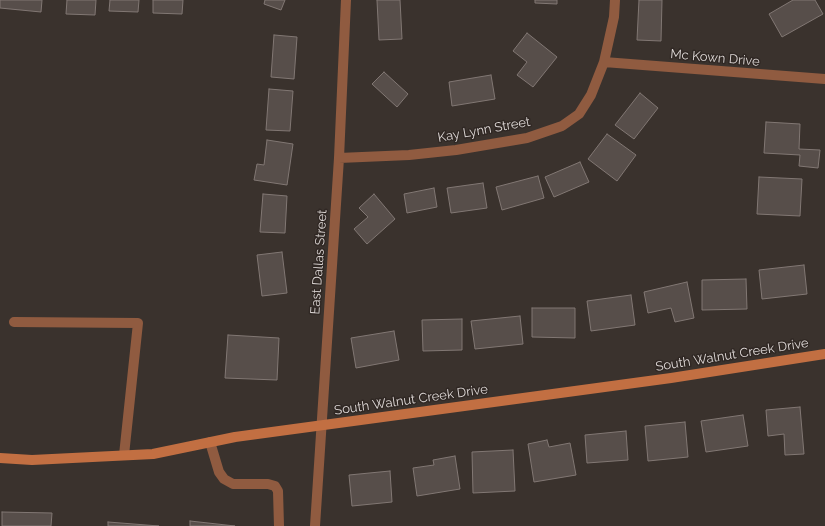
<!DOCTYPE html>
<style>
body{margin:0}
canvas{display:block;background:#3a322d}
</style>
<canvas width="825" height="526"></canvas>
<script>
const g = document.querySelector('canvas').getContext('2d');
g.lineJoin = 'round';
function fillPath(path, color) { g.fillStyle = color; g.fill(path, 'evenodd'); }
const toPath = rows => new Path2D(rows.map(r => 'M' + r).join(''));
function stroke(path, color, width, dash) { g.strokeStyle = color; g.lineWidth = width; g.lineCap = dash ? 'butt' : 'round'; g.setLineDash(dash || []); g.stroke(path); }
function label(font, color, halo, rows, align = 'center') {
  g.font = font + ' Raleway,sans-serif'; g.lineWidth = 3; g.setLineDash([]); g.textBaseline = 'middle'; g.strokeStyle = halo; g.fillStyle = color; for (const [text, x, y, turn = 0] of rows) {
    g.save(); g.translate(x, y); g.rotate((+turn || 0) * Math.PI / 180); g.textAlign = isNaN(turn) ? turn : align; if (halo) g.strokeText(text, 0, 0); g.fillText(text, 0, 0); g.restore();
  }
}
const building = toPath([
 [0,0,42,0,41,12,0,8,0,0],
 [67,0,96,0,95,15,66,14,67,0],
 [110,0,139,0,138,12,109,11,110,0],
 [153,0,183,0,182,14,153,13,153,0],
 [265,0,285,0,281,10,264,4,265,0],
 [377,0,400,0,402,39,379,40,377,0],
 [535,0,557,0,557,4,535,3,535,0],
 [639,0,662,0,661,41,637,40,639,0],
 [793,0,815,0,823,14,782,37,769,14,793,0],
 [527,33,557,57,533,87,517,75,527,62,513,51,527,33],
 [274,35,297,37,294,79,271,77,274,35],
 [384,72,408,94,397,107,372,84,384,72],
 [491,75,495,99,452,106,449,82,491,75],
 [269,89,293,91,290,131,266,130,269,89],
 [640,93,658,108,634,139,615,125,640,93],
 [766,122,800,124,799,149,820,150,818,168,799,166,800,155,764,153,766,122],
 [607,134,636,155,617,181,588,159,607,134],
 [267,140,293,144,287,185,254,180,257,164,264,165,267,140],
 [580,162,589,182,554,197,545,177,580,162],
 [538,176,544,198,502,210,496,187,538,176],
 [759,177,802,179,800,216,757,214,759,177],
 [483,183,487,208,451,213,447,188,483,183],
 [434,188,437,207,407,213,404,194,434,188],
 [263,194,287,196,285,233,260,232,263,194],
 [374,194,395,219,367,244,354,229,368,217,359,208,374,194],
 [282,252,287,293,262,296,257,255,282,252],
 [804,265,807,294,762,299,759,270,804,265],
 [746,279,747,309,702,310,702,280,746,279],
 [687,282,694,318,675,322,671,308,648,313,644,292,687,282],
 [631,295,635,325,591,331,587,301,631,295],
 [532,308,575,308,575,338,532,337,532,308],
 [520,316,523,344,475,349,471,321,520,316],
 [462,319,462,350,423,351,422,320,462,319],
 [394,331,399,360,356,368,351,338,394,331],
 [228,335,279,338,277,380,225,378,228,335],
 [800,407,804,454,785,455,784,434,768,436,766,410,800,407],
 [743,415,748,446,706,452,701,421,743,415],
 [685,422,688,457,648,461,645,426,685,422],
 [626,431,628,460,587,463,585,435,626,431],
 [547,440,549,447,570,443,576,475,534,482,528,444,547,440],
 [513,450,515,491,473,493,472,452,513,450],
 [455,456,460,489,417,496,413,468,434,465,433,460,455,456],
 [390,471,392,502,352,506,349,475,390,471],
 [2,512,52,513,51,526,2,526,2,512],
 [190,521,235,526,190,526,190,521],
 [108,522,159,526,108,526,108,522]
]);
fillPath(building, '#574e4a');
stroke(building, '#817773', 1);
stroke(toPath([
 [14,322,138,323,124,455],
 [210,442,219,472,224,479,233,484,268,484,275,486,278,491,279,526]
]), '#905b40', 10);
stroke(toPath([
 [604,62,825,79],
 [339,158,409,155,456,150,527,138,562,126,579,114,591,95,604,62,614,17,615,0],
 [315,526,339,158,346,0]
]), '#905b40', 10);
stroke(toPath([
 [0,458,32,460,153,454,235,437,671,378,825,354]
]), '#c26f42', 10);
label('13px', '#ded8d6', '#302824', [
 ["Mc Kown Drive",715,58,5],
 ["Kay Lynn Street",484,130,-10],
 ["East Dallas Street",319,262,-86],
 ["South Walnut Creek Drive",732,355,-9],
 ["South Walnut Creek Drive",411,400,-8]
]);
</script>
